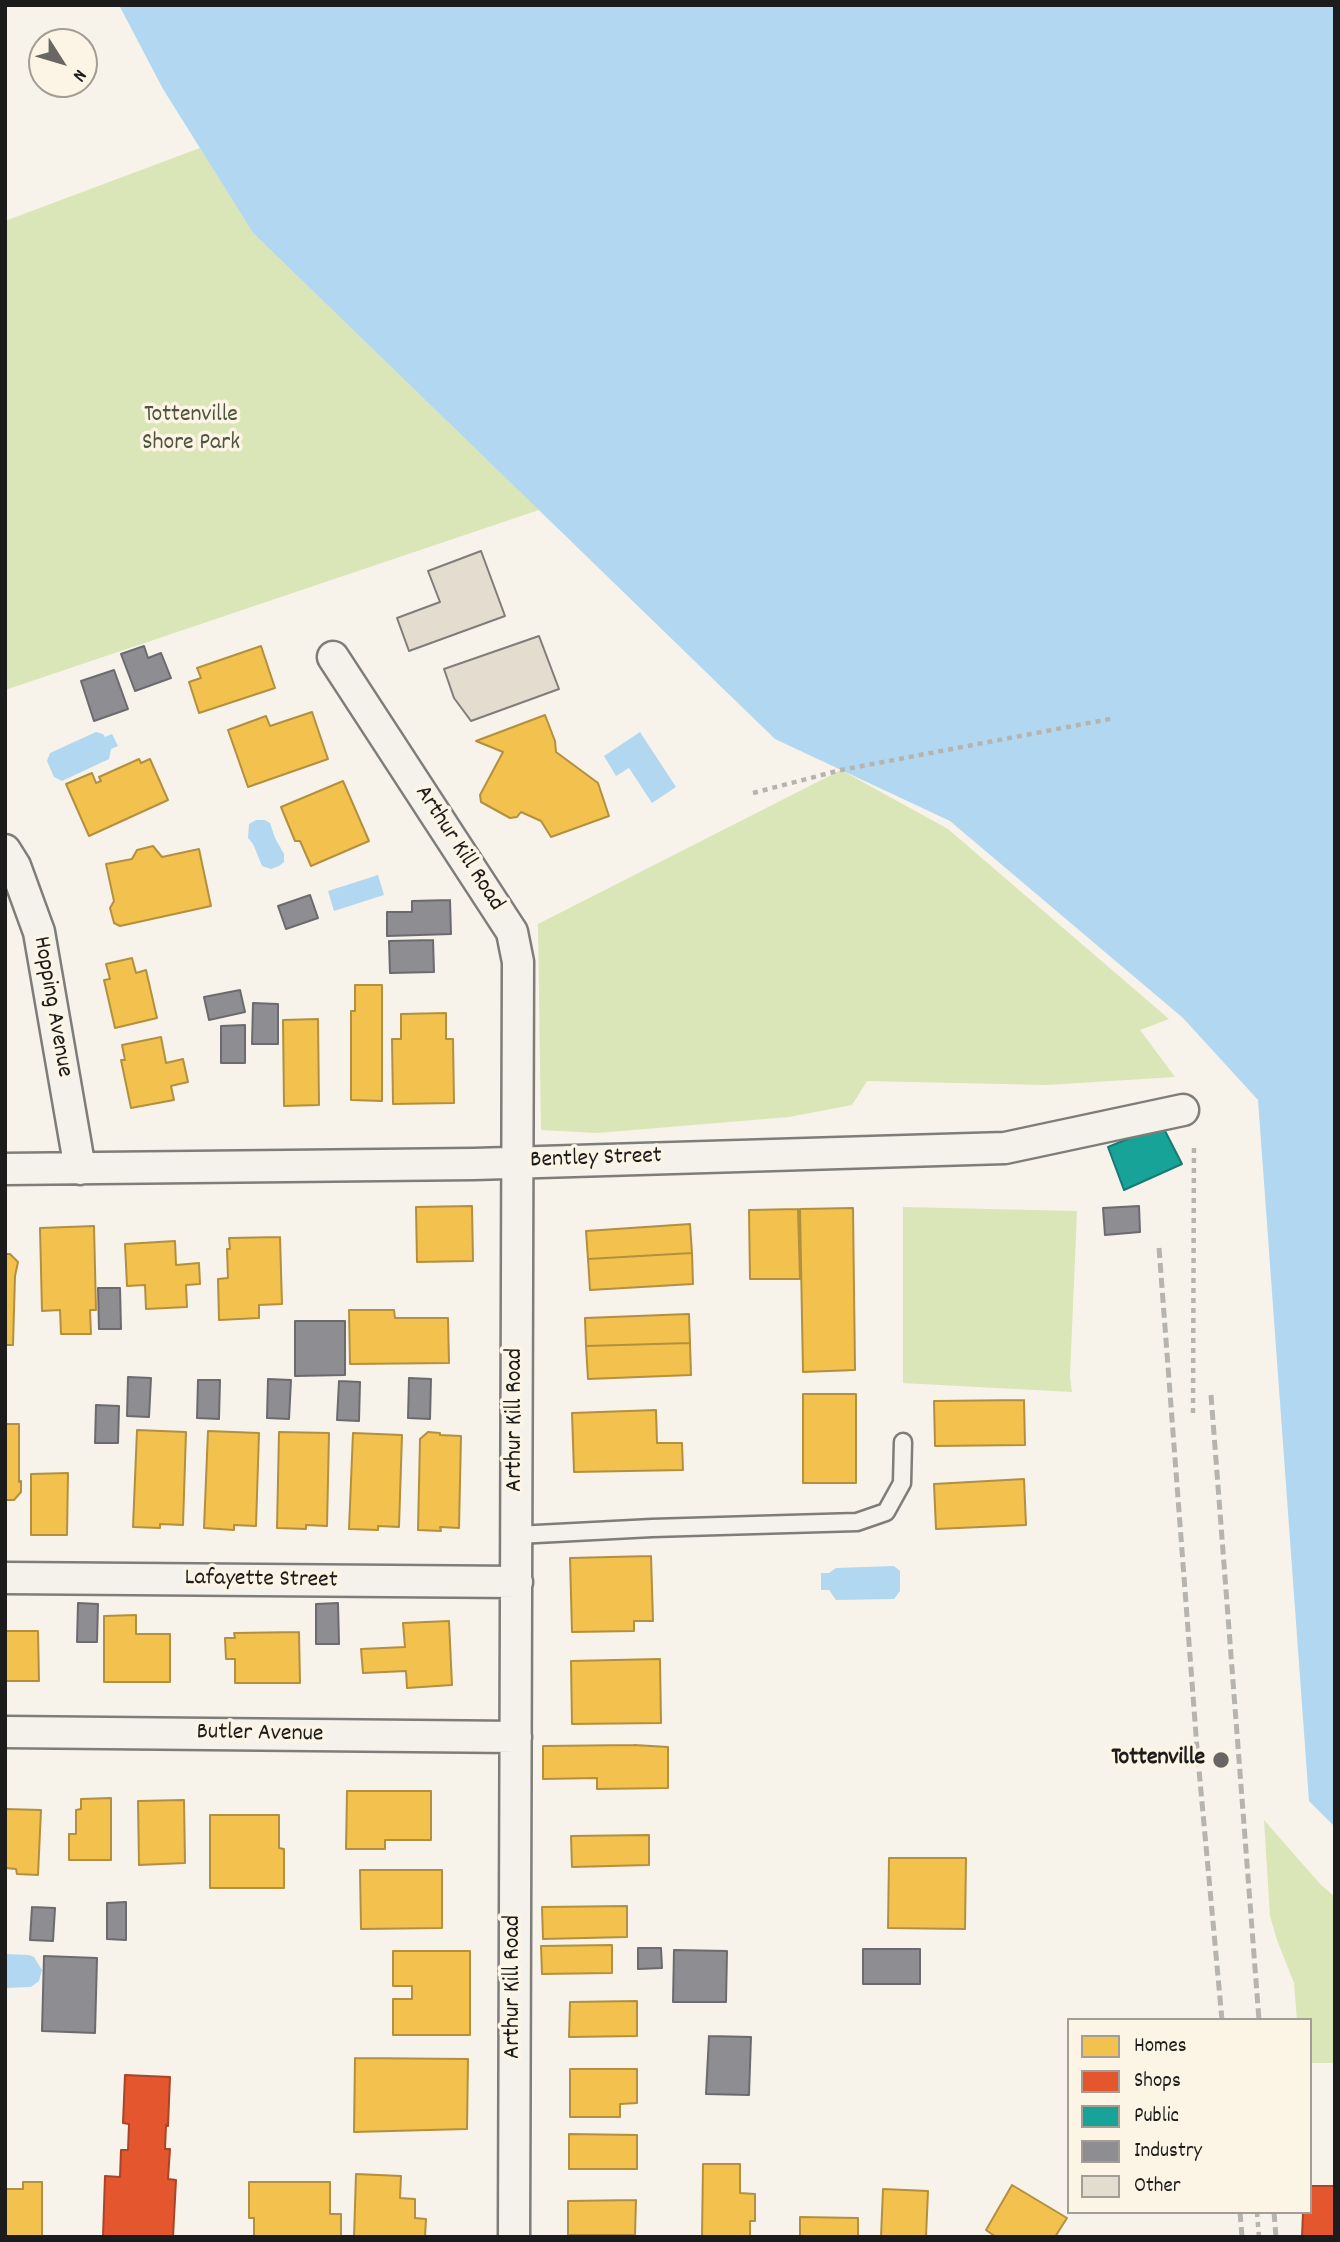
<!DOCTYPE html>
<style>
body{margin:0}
#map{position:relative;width:1340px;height:2242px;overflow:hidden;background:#f7f3ea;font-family:Dekko,sans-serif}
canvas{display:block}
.frame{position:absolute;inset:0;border:7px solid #1c1c1c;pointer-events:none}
.legend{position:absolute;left:1067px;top:2018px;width:245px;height:196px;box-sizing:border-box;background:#fcf5e5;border:2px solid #a29e95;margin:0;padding:9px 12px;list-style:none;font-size:21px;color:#1c1c1c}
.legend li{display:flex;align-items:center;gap:14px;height:35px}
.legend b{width:35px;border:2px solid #a29e95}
.north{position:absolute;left:28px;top:28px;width:70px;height:70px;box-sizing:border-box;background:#fcf5e5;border:2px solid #a29e95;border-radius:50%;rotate:127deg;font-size:19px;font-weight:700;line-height:28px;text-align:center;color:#1c1c1c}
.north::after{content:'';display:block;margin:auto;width:24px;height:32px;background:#696764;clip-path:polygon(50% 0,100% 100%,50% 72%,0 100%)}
</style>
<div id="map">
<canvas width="1340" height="2242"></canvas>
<div class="frame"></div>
<ul class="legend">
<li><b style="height:19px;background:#f2c14e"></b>Homes</li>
<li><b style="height:19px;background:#e4572e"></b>Shops</li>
<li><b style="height:19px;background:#17a398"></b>Public</li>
<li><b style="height:19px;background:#8d8d92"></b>Industry</li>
<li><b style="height:19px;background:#e5dcd0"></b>Other</li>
</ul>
<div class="north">N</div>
</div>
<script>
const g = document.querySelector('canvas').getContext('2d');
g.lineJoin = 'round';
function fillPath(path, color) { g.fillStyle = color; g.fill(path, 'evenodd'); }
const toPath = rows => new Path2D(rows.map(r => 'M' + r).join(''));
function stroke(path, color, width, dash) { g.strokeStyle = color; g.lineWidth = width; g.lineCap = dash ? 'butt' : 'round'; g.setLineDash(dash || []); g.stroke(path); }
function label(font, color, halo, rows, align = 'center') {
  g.font = font + ' Dekko,sans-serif'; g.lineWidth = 7; g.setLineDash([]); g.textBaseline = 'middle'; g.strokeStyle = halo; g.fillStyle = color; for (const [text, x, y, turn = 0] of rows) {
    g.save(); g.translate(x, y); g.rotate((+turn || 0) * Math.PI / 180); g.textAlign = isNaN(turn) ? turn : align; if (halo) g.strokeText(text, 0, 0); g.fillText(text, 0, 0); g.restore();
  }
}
fillPath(toPath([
 [200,148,253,233,539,510,5,690,5,221],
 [841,770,948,829,1169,1019,1140,1030,1175,1077,1047,1085,867,1081,852,1105,789,1117,597,1133,541,1130,538,924],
 [903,1207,1077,1211,1070,1376,1072,1392,903,1383],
 [1264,1820,1321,1885,1335,1897,1335,2063,1310,2063,1310,2020,1297,2020,1294,1983,1277,1940,1270,1916]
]), '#dae5b8');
fillPath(toPath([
 [119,5,1335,5,1335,1827,1309,1801,1258,1100,1183,1018,950,821,775,739,253,233,163,89],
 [96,732,103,734,105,737,112,734,118,746,111,749,109,759,62,781,54,777,47,761,50,753],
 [640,732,676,787,652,803,629,768,616,776,604,756],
 [256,820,265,820,270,823,275,838,284,854,284,862,279,866,271,869,262,866,253,844,248,838,249,824],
 [378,875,384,895,334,911,328,891],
 [894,1566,900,1571,900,1591,894,1599,836,1600,829,1590,821,1590,821,1573,829,1573,836,1568],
 [5,1954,29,1955,34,1957,42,1970,39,1981,31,1987,5,1988]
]), '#b2d7f0');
const homes = toPath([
 [261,646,275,688,199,713,189,682,201,678,197,668,261,646],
 [312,712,328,759,248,787,228,730,266,716,270,726,312,712],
 [545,715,555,741,556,752,598,783,609,816,551,837,541,821,521,812,517,817,510,818,481,802,480,795,503,752,476,741,545,715],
 [139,759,141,763,150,759,168,800,89,836,66,784,92,773,96,783,101,781,99,777,139,759],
 [343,781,369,841,311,866,300,841,295,841,281,807,343,781],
 [153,846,162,857,199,849,211,906,120,926,114,923,110,908,114,901,106,864,132,859,137,850,153,846],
 [132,958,136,973,146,970,157,1018,115,1028,104,980,110,979,106,964,132,958],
 [355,985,382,985,382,1101,351,1100,351,1011,355,1011,355,985],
 [446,1013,446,1039,453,1039,454,1103,393,1104,392,1039,401,1039,401,1014,446,1013],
 [318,1019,319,1105,284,1106,283,1020,318,1019],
 [161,1037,166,1063,183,1059,188,1082,171,1086,174,1100,131,1108,121,1060,125,1060,122,1045,161,1037],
 [472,1206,473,1261,417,1262,416,1207,472,1206],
 [853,1208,855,1370,803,1372,800,1209,853,1208],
 [798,1209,800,1279,750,1279,749,1210,798,1209],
 [690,1224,692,1253,588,1259,586,1231,690,1224],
 [94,1226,96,1310,90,1310,91,1334,61,1334,60,1310,42,1311,40,1228,94,1226],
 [280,1237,282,1304,259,1305,259,1318,219,1320,218,1279,228,1278,227,1249,230,1249,229,1238,280,1237],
 [175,1241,176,1265,199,1263,200,1284,186,1285,187,1307,146,1309,145,1285,127,1286,125,1244,175,1241],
 [692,1253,693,1284,590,1290,588,1259,692,1253],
 [5,1254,10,1254,18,1262,15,1276,13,1345,5,1345,5,1254],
 [349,1310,394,1310,395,1318,448,1318,449,1363,350,1364,349,1310],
 [689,1314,690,1343,586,1346,585,1318,689,1314],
 [690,1343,691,1375,588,1379,586,1346,690,1343],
 [803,1394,856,1394,856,1483,803,1483,803,1394],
 [1024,1400,1025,1445,935,1446,934,1401,1024,1400],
 [656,1410,657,1443,682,1443,683,1470,574,1472,572,1413,656,1410],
 [5,1424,19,1424,19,1482,21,1481,21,1492,14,1500,5,1500,5,1424],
 [137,1430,186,1432,183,1525,160,1524,160,1528,133,1527,137,1430],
 [208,1431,259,1433,256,1526,234,1525,234,1530,204,1528,208,1431],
 [279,1432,329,1433,327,1526,306,1525,306,1529,277,1528,279,1432],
 [428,1432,440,1433,440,1435,461,1436,459,1528,440,1527,441,1531,418,1530,420,1439,428,1432],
 [353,1433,402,1435,399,1527,378,1526,378,1530,349,1529,353,1433],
 [68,1473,67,1535,31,1535,31,1474,68,1473],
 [1024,1479,1026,1525,936,1529,934,1484,1024,1479],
 [651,1556,653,1621,634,1621,634,1631,572,1632,570,1558,651,1556],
 [136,1615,136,1634,170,1634,170,1682,104,1682,104,1616,136,1615],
 [449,1621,452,1685,407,1688,406,1671,363,1673,361,1649,405,1647,403,1623,449,1621],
 [5,1631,38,1631,39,1681,5,1681,5,1631],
 [299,1632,300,1683,235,1683,235,1659,226,1659,225,1638,235,1638,234,1633,299,1632],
 [660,1659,661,1723,572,1724,571,1661,660,1659],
 [634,1745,668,1747,668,1788,597,1789,597,1778,543,1779,543,1746,634,1745],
 [347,1791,431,1791,431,1840,385,1840,385,1849,346,1849,347,1791],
 [111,1798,111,1860,69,1860,69,1834,76,1834,76,1810,81,1809,81,1799,111,1798],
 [184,1800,185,1863,139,1865,138,1801,184,1800],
 [5,1809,41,1810,38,1875,17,1874,16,1869,5,1868,5,1809],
 [210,1815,279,1815,279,1848,284,1849,284,1888,210,1888,210,1815],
 [649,1835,649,1865,572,1867,571,1836,649,1835],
 [889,1858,966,1858,965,1929,888,1928,889,1858],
 [360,1870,442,1870,442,1928,361,1929,360,1870],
 [627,1906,627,1937,543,1939,542,1907,627,1906],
 [612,1945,612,1973,542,1974,541,1946,612,1945],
 [393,1951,470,1951,470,2035,393,2035,393,1999,412,1999,412,1986,393,1986,393,1951],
 [637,2001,637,2036,569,2037,570,2002,637,2001],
 [355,2058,468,2059,467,2129,354,2132,355,2058],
 [570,2069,637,2069,637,2103,620,2104,620,2117,570,2117,570,2069],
 [569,2134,637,2135,637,2169,569,2169,569,2134],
 [703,2164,740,2164,740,2193,755,2194,755,2221,750,2221,750,2237,702,2237,703,2164],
 [356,2174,401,2176,400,2198,415,2199,415,2218,426,2219,425,2237,354,2237,356,2174],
 [23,2182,42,2182,42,2237,5,2237,5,2189,23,2189,23,2182],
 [249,2182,330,2182,330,2214,341,2214,341,2237,254,2237,254,2218,249,2218,249,2182],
 [1012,2185,1067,2218,1055,2237,996,2237,986,2230,1012,2185],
 [883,2189,928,2191,926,2237,881,2237,883,2189],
 [636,2200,635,2235,568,2235,568,2201,636,2200],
 [800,2217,858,2218,858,2237,782,2237,800,2236,800,2217]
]);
fillPath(homes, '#f2c14e');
stroke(homes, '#b2903f', 2);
const shops = toPath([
 [125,2075,170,2077,168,2126,166,2125,165,2149,170,2149,168,2179,176,2180,173,2237,103,2237,105,2176,120,2177,121,2150,128,2150,129,2124,123,2123,125,2075],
 [1310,2186,1335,2186,1335,2237,1302,2237,1303,2212,1310,2212,1310,2186]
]);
fillPath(shops, '#e4572e');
stroke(shops, '#a84529', 2);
const public = toPath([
 [1162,1125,1182,1164,1124,1190,1108,1147,1162,1125]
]);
fillPath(public, '#17a398');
stroke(public, '#187a73', 2);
const industry = toPath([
 [144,646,148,658,161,653,171,678,135,691,121,654,144,646],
 [114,670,128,709,94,721,81,681,114,670],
 [310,895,318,918,286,929,278,906,310,895],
 [450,900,451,934,387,936,387,912,412,912,412,901,450,900],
 [433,940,434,972,390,973,389,941,433,940],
 [240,990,245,1012,209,1020,204,997,240,990],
 [253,1003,278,1004,278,1044,252,1044,253,1003],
 [245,1025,245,1063,221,1063,221,1026,245,1025],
 [1139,1206,1140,1232,1105,1235,1103,1208,1139,1206],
 [98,1288,120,1288,121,1329,99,1329,98,1288],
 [295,1321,345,1321,345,1375,295,1376,295,1321],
 [128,1377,151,1378,149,1417,127,1416,128,1377],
 [409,1378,431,1379,430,1419,408,1418,409,1378],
 [268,1379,291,1380,289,1419,267,1418,268,1379],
 [198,1380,220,1380,219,1419,197,1418,198,1380],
 [339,1381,360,1382,359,1421,337,1420,339,1381],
 [96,1405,119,1406,118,1443,95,1443,96,1405],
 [78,1603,98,1604,97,1642,77,1642,78,1603],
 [338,1603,339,1644,316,1644,316,1604,338,1603],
 [126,1902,126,1940,107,1939,107,1903,126,1902],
 [32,1907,55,1908,53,1941,30,1940,32,1907],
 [638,1948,661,1948,662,1968,638,1969,638,1948],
 [863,1949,920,1949,920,1984,863,1984,863,1949],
 [674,1950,727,1951,726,2002,673,2002,674,1950],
 [44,1956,97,1958,95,2033,42,2031,44,1956],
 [709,2036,751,2037,749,2095,706,2094,709,2036]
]);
fillPath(industry, '#8d8d92');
stroke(industry, '#6b6b6f', 2);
const building = toPath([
 [481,551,505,616,409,651,397,618,440,602,428,571,481,551],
 [539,636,559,689,471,721,454,698,444,669,539,636]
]);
fillPath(building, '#e5dcd0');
stroke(building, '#7f7d79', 2);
const lane = toPath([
 [517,1535,652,1528,857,1522,886,1512,902,1483,903,1442]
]);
const street = toPath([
 [333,657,512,932,518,962,514,2237],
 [5,850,15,866,39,932,80,1169],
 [5,1169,474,1164,1005,1148,1183,1110],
 [5,1578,517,1582],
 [5,1732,516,1737]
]);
stroke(lane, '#7f7d79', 21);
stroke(street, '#7f7d79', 35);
stroke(toPath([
 [753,793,841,770,1115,718],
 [1193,1413,1194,1143],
 [1257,2212,1259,2237]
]), '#b6b4af', 4.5, [5, 5]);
stroke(lane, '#f5f2ec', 16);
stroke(street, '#f5f2ec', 30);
stroke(toPath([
 [1159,1248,1197,1748,1222,2020],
 [1211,1395,1259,2020],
 [1240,2212,1242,2237],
 [1274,2212,1276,2237]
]), '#b6b4af', 5, [10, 5]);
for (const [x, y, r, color] of [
 [1221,1760,9,"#696764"]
]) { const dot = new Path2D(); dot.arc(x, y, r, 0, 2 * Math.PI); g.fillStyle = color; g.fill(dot); stroke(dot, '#fcf5e5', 2.5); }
label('24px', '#4e553e', '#fcf5e5', [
 ["Tottenville",191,417],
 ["Shore Park",191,445]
]);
label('24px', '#1c1c1c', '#fcf5e5', [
 ["Arthur Kill Road",458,849,57],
 ["Hopping Avenue",51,1007,80],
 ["Bentley Street",596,1160,-2],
 ["Arthur Kill Road",517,1420,-90],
 ["Lafayette Street",261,1581,1],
 ["Butler Avenue",260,1735,1],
 ["Arthur Kill Road",515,1987,-90]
]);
label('bold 24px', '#1c1c1c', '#fcf5e5', [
 ["Tottenville",1205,1760]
], 'right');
</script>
